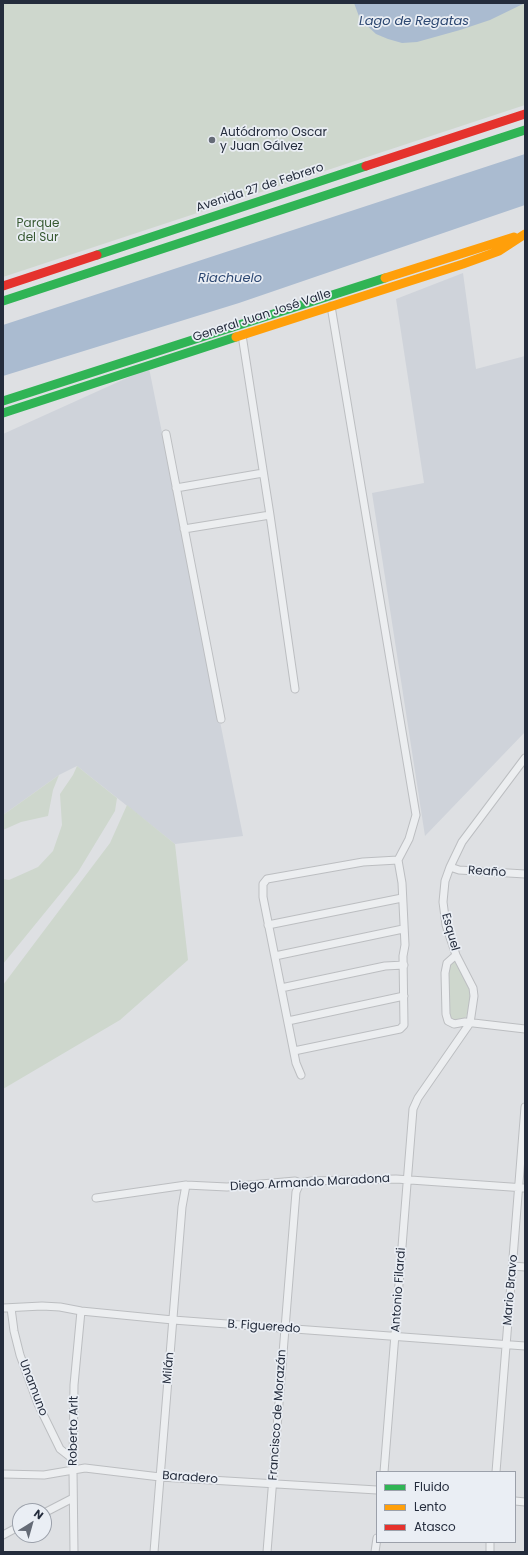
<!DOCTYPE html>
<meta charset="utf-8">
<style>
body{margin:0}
#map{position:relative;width:528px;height:1555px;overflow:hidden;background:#dee0e3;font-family:Poppins,sans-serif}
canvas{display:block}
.frame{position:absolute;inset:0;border:4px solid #242c3c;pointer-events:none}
.legend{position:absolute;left:376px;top:1471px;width:140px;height:72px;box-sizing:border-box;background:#eaeef4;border:1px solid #9ba0aa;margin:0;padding:5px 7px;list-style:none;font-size:12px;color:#242c3c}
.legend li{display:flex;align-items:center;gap:8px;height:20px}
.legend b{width:20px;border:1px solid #9ba0aa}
.north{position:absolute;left:12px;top:1503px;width:40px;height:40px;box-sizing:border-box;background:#eaeef4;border:1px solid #9ba0aa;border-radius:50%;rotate:37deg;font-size:11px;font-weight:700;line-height:16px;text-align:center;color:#242c3c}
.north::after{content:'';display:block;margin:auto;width:14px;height:18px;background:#656b76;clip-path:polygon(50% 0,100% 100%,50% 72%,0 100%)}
</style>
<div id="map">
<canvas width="528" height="1555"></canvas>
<div class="frame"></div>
<ul class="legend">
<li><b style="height:5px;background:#30b455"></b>Fluido</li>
<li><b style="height:5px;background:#ff9f0a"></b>Lento</li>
<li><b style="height:5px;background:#e5322d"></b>Atasco</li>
</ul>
<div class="north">N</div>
</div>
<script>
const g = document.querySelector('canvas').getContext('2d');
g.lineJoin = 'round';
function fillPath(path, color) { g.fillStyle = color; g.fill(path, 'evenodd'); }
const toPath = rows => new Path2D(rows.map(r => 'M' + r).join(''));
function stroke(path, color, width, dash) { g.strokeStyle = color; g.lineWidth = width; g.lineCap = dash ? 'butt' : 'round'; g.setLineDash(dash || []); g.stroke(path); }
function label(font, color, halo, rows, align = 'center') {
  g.font = font + ' Poppins,sans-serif'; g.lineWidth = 3.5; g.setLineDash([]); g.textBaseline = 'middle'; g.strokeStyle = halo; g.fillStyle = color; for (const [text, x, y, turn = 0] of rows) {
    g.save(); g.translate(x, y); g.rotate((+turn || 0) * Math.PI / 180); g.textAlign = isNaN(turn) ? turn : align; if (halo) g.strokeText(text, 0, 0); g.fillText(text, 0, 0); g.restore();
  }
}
fillPath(toPath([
 [463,273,476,369,525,356,525,732,425,836,372,493,424,483,396,299],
 [149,368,243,836,175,844,77,766,59,775,3,815,3,434]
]), '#cfd3da');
fillPath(toPath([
 [3,3,525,3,525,105,3,277],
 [77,766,117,798,115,811,78,872,3,964,3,879,9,880,38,867,53,851,62,825,60,794,73,775],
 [59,775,53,790,48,816,21,822,3,830,3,815],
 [127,805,175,844,188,960,120,1020,3,1089,3,985,110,843],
 [456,961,469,983,471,1001,466,1017,462,1020,450,1020,449,1017,447,971,450,965]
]), '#ced7cd');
fillPath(toPath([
 [354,3,525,3,490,20,460,30,417,42,402,43,388,39,376,34,360,19],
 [525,154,525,205,239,303,3,376,3,325]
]), '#aabbd0');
const street = toPath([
 [242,335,270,515,295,689],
 [166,434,221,719],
 [176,488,263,473],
 [184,529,270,515],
 [450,867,459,870,525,874],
 [268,925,402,898],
 [456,955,447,963,445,973,446,1014,448,1021,454,1024,465,1022,525,1029],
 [275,956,403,929],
 [281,988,385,966,404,965],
 [288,1021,404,996],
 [294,1051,400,1029,404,1025,403,956,405,945,402,883,398,860,409,839,416,815,331,306],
 [301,1075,296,1063,263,897,263,884,267,879,363,862,398,860],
 [96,1198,186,1185,227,1187,295,1181,300,1183,311,1181,396,1179,525,1188],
 [513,1266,525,1267],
 [3,1308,42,1306,60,1307,81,1311,173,1320,525,1346],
 [11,1308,14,1331,20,1355,38,1404,60,1449,69,1456,73,1457],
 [384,1472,413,1109,418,1098,470,1023,474,996,473,988,456,955,446,925,443,902,445,881,450,867,462,842,525,758],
 [496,1472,525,1107],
 [3,1474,44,1475,85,1468,160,1477,377,1490],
 [515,1501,525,1502],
 [44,1513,73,1498],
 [3,1535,20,1526],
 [74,1552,73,1470,74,1385,81,1311],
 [154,1552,182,1207,186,1185],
 [267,1552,296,1192,300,1183],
 [375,1552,377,1538],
 [490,1552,490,1542]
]);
stroke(street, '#bcbec1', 9);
stroke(street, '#eceef0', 7);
stroke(toPath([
 [97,255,366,166],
 [3,301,525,130],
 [3,401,385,278],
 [3,413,236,337]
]), '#30b455', 9);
stroke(toPath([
 [385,278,514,237],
 [236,337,463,264,499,251,525,234]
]), '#ff9f0a', 9);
stroke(toPath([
 [366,166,525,114],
 [3,286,97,255]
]), '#e5322d', 9);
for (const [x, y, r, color] of [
 [212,140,4,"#656b76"]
]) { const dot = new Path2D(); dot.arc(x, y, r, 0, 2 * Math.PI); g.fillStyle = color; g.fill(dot); stroke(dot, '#eaeef4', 1.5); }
label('12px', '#242c3c', '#eaeef4', [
 ["Autódromo Oscar",220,133],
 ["y Juan Gálvez",220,147]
], 'left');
label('12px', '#242c3c', '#eaeef4', [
 ["Avenida 27 de Febrero",260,188,-18],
 ["General Juan José Valle",262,316,-18],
 ["Reaño",487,872,4],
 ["Esquel",450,932,75],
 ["Diego Armando Maradona",310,1183,-3],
 ["Antonio Filardi",399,1290,-86],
 ["Mario Bravo",511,1290,-85],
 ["B. Figueredo",264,1327,4],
 ["Milán",169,1368,-85],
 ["Unamuno",33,1388,69],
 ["Francisco de Morazán",278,1415,-86],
 ["Roberto Arlt",74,1431,-89],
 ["Baradero",190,1478,4]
]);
label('12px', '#375931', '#eaeef4', [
 ["Parque",38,224],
 ["del Sur",38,238]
]);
label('italic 13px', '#2d4872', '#eaeef4', [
 ["Lago de Regatas",414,22],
 ["Riachuelo",230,279]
]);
</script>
